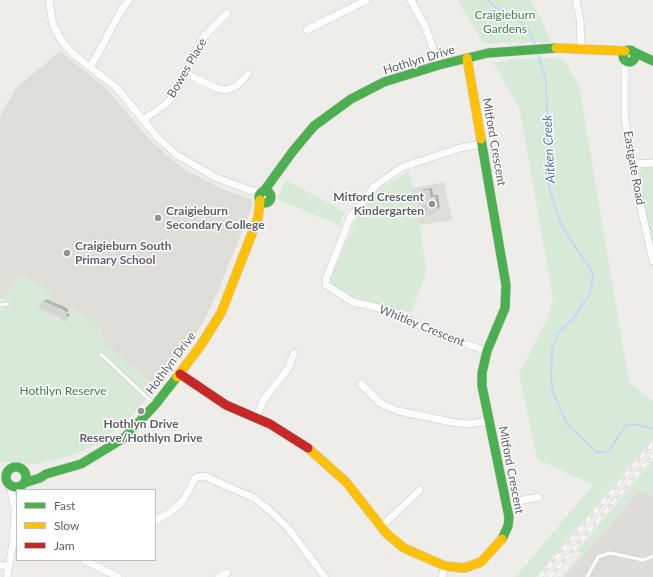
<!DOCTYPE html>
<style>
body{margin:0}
#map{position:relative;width:653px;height:577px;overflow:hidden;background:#eeede9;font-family:Lato,sans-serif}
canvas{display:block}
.legend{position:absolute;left:16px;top:489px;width:140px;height:72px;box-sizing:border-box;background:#fff;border:1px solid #bfc0c2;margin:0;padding:5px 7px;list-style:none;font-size:12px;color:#5e6166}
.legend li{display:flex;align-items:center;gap:8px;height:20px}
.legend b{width:20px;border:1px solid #bfc0c2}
</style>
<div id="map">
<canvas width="653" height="577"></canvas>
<ul class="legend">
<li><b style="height:5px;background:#4caf50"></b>Fast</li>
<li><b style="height:5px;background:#ffc107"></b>Slow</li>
<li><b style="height:5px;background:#c62828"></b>Jam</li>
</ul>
</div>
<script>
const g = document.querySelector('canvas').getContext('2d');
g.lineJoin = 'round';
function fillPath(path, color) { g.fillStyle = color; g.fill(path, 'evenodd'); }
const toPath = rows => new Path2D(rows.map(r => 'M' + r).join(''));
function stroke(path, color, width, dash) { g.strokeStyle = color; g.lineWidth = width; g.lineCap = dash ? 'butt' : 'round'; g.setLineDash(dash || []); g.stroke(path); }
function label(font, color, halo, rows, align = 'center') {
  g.font = font + ' Lato,sans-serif'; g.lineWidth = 3; g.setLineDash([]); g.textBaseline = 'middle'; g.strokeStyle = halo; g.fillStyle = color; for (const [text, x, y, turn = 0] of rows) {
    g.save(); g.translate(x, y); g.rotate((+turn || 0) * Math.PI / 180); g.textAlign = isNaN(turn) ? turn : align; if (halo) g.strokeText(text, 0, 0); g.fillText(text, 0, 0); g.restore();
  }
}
fillPath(toPath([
 [639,490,653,496,653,577,565,577]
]), '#dedcd9');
fillPath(toPath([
 [60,51,107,89,149,139,182,168,220,188,250,199,253,204,218,291,203,322,184,351,156,387,105,344,74,309,62,308,49,297,51,293,20,273,5,296,0,300,0,117,15,89],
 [444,182,452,220,420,225,414,188]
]), '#deddd7');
fillPath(toPath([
 [458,0,530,0,542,20,551,42,483,43],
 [562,58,579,85,629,382,653,402,653,439,536,577,516,577,593,485,537,459,519,374,548,318,553,299,520,110,494,63,512,59],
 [645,166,653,166,653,252,638,173],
 [408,171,414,188,426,269,425,276,411,313,357,299,343,293,329,282,356,219,377,191],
 [286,180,345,212,339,225,277,199],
 [20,273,51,293,50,297,62,308,74,309,101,327,105,344,156,387,131,417,101,442,76,454,39,464,0,462,0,310,4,309,3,298],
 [653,460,653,496,638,490,565,577,562,577,581,554,577,551]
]), '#d7e9d7');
fillPath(toPath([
 [432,188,433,195,438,195,440,207,433,214,421,192,424,189],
 [46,299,65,307,69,310,67,312,70,315,65,321,43,302]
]), '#0003');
stroke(toPath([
 [487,0,495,7,517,18,529,31,536,47],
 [538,53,546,82,549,186,559,219,564,230,593,273,592,284,589,295,574,317,558,333,552,349,551,380,553,392,567,424,596,452,605,452,610,449,626,425,638,425,653,429]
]), '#c0d9f6', 2);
const building = toPath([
 [429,190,430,198,435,197,437,211,433,212,433,215,426,216,425,213,423,213,420,192,429,190],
 [42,301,62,310,67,313,65,315,68,318,65,322,59,317,39,309,42,301]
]);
fillPath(building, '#d4d4d2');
stroke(building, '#dddcd8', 1);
const lane = toPath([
 [0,305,8,304],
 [101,354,154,404],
 [587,577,598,557,610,553,643,560,653,556]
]);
const street = toPath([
 [49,0,53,25,61,40,72,53,117,88,158,138,177,155,215,177,249,190,262,192],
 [411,0,425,26,439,65],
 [576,0,580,19,581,48],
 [307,30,367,0],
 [625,61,625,119,638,195,653,261],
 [91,66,122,9,129,0],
 [185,73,216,88,226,90,237,86,248,74],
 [143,120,166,104,174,95,202,39,227,13],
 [482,144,460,148,402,167,375,186,350,218,326,279,326,285,353,302,392,311,432,332,487,351],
 [634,164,653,163],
 [361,384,380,403,398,411,457,423,469,424,489,421],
 [256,417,264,399,288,369,294,353],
 [507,503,539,497],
 [155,520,169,513,182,502,196,477,204,476,254,498,268,509,288,528,325,577],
 [381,527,420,490],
 [84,560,118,577],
 [0,565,9,567],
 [7,577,13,543,15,510,10,485],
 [219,577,227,573],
 [442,577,445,566]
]);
const fast = toPath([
 '623 56a6 6 0 1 1 12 0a6 6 0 1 1-12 0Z',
 [634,52,653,61],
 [481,139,506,285,505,308,487,351,482,373,482,386,509,517,508,526,502,539],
 '259 197a6 6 0 1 1 12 0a6 6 0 1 1-12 0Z',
 [264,191,293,151,314,126,351,99,384,82,439,65,488,53,556,48],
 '6 477a10 10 0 1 1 20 0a10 10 0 1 1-20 0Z',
 [24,483,40,478,46,474,81,464,124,438,155,405,177,377]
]);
const slow = toPath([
 [556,48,625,51],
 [467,58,481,139],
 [177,377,201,345,221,313,258,218,260,200],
 [308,448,346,482,387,534,404,548,445,566,464,568,481,562,502,539]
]);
const jam = toPath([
 [180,374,226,405,270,424,308,448]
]);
stroke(lane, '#cac9ca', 4.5);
stroke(street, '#cac9ca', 8);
stroke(fast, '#c9c9c9', 10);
stroke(slow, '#c9c9c9', 10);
stroke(jam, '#c9c9c9', 10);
stroke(lane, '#fcfcfc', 3.5);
stroke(street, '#fcfcfc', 7);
stroke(fast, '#4caf50', 9);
stroke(slow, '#ffc107', 9);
stroke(jam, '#c62828', 9);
const rail = toPath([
 [540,577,653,443],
 [550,577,653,455]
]);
stroke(rail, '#e3e3e3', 3.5);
stroke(rail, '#fff', 2, [6]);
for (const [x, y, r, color] of [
 [432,204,4,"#909294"],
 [158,218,4,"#909294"],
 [67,253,4,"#909294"],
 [141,411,4,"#909294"]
]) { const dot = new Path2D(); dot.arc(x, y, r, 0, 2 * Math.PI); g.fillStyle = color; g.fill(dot); stroke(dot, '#fff', 1.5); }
label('12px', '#398243', '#fff', [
 ["Craigieburn",505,15],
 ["Gardens",505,29],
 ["Hothlyn Reserve",63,391]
]);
label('12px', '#5e6166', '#fff', [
 ["Hothlyn Drive",419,60,-17],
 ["Bowes Place",187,68,-60],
 ["Mitford Crescent",494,142,80],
 ["Eastgate Road",634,168,80],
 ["Whitley Crescent",422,326,22],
 ["Hothlyn Drive",171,363,-53],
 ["Mitford Crescent",511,470,79]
]);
label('bold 12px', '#5e6166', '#fff', [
 ["Mitford Crescent",424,197,"right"],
 ["Kindergarten",424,211,"right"],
 ["Craigieburn",166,211],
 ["Secondary College",166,225],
 ["Craigieburn South",75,246],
 ["Primary School",75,260],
 ["Hothlyn Drive",141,424,"center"],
 ["Reserve/Hothlyn Drive",141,438,"center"]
], 'left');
label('italic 13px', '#4b76b5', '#fff', [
 ["Aitken Creek",549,149,-93]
]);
</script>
